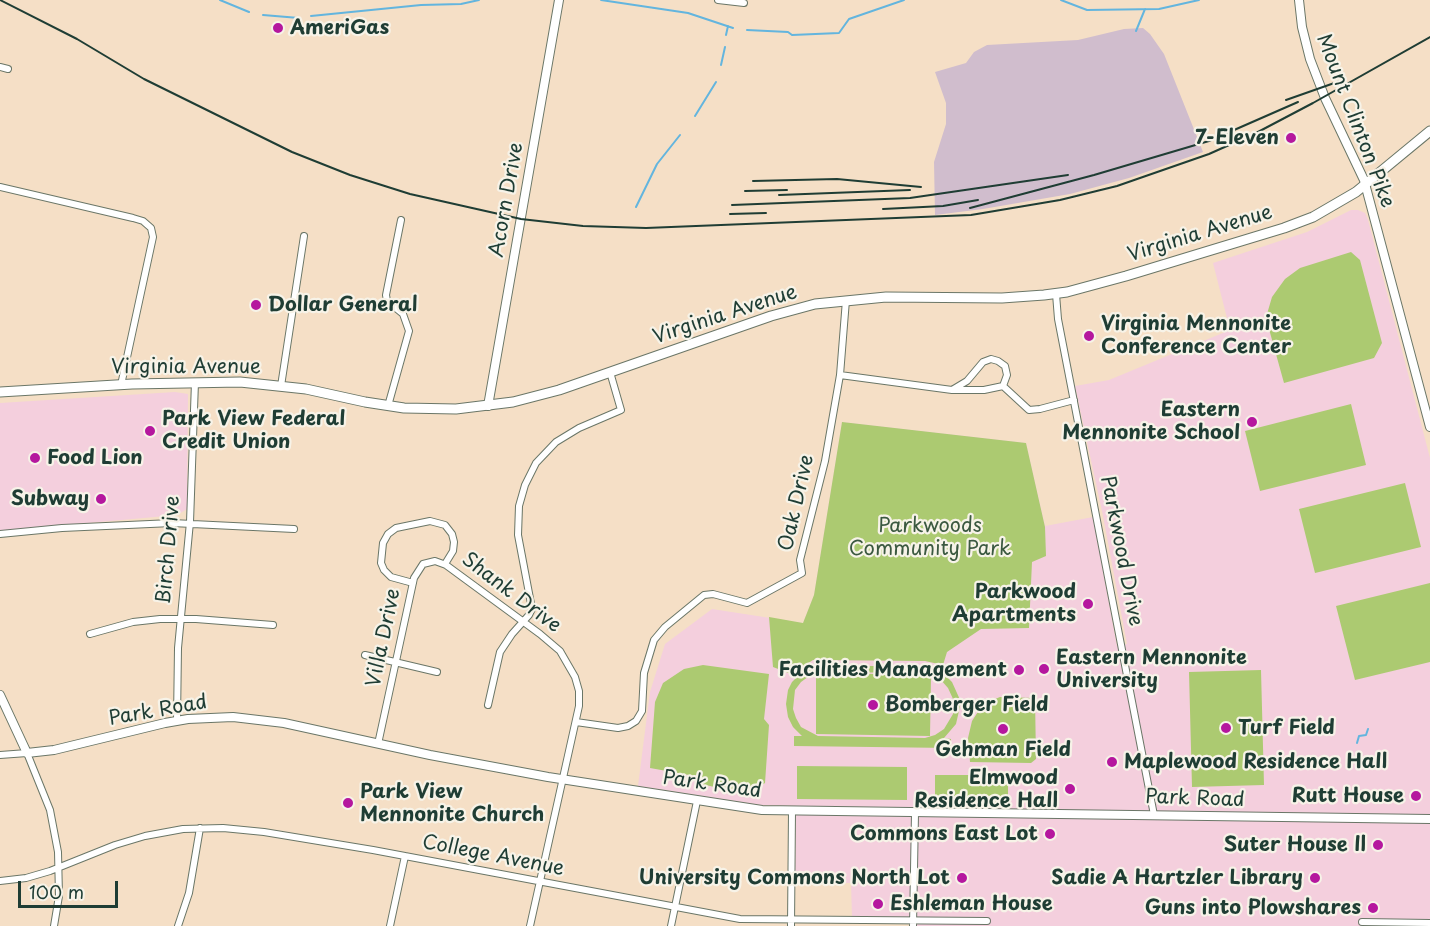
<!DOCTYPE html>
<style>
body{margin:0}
#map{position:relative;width:1430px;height:926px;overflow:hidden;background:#f5dfc6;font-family:"Playpen Sans",sans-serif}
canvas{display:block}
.scale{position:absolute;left:18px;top:881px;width:100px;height:27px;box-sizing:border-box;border:3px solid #1f3d34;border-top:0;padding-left:8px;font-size:18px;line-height:21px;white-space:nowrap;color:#1f3d34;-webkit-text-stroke:4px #f7f3e8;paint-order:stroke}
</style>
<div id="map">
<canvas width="1430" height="926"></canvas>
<div class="scale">100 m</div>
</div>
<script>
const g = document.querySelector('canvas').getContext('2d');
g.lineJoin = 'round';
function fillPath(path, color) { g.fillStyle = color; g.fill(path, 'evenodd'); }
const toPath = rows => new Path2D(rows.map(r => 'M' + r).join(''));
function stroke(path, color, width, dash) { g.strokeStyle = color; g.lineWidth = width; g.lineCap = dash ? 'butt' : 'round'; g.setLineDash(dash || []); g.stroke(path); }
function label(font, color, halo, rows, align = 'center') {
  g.font = font + ' "Playpen Sans",sans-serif'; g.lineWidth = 4.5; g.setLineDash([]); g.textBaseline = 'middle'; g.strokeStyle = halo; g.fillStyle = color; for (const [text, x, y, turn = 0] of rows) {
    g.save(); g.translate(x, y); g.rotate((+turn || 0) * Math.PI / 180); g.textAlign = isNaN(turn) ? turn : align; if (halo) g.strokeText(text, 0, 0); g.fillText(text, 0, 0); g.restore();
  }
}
fillPath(toPath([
 [1351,210,1358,210,1365,213,1368,220,1430,458,1430,926,917,926,917,917,852,917,851,883,795,882,796,806,761,805,638,786,650,692,665,644,712,609,803,623,814,595,842,422,1026,443,1045,526,1093,517,1117,646,1127,644,1103,516,1075,386,1109,380,1230,330,1213,263,1307,232],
 [175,392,188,394,187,509,177,515,0,531,0,403]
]), '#f4cfdd');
fillPath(toPath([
 [1143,28,1150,34,1164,54,1203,152,1129,178,1070,194,983,209,935,215,934,162,946,124,946,103,935,72,966,63,974,52,987,45,1078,40,1124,29]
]), '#d0bdcd');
fillPath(toPath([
 [1351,252,1360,260,1382,343,1374,358,1284,383,1269,329,1267,314,1272,297,1285,279,1300,268],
 [1351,404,1366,465,1260,491,1245,431],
 [842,422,1026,443,1045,527,1046,556,1032,562,1029,628,981,629,947,652,943,665,925,661,813,660,791,674,773,667,769,617,803,623,814,595],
 [1405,483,1421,547,1315,573,1299,509],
 [1430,583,1430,662,1355,680,1336,606],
 [703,665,769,674,764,719,769,725,765,783,746,795,698,783,700,777,650,768,655,702,663,683,684,669],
 [820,665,926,667,941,671,952,682,961,702,956,724,944,738,951,739,951,748,794,746,794,736,802,736,793,727,788,717,786,704,788,690,792,682,801,673],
 [819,672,922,673,932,675,941,680,948,688,954,701,953,714,944,729,935,735,925,738,818,736,801,727,796,718,793,709,795,690,801,682,812,674,816,673,816,734,930,736,931,676],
 [1261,670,1264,785,1192,787,1189,672],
 [1000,697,1035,698,1036,759,1031,763,970,762,968,738,972,721,983,704],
 [797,766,907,767,907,800,797,799],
 [935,775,1008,775,1008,805,935,804]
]), '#acca71');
stroke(toPath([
 [220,0,249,12],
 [601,0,688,13,733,28],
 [1061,0,1087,10,1159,9,1199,0],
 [263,15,299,18],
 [311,16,421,5,461,4,479,0],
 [747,30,788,32,792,35,839,33,849,19,904,0],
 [1136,31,1145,9],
 [726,35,728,26],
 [721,65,725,47],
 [695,116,716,82],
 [636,207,657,164,680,135],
 [1357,743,1359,736,1366,735,1368,729]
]), '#63b5de', 2);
const street = toPath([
 [718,0,744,3],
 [0,67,8,69],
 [0,187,133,218,143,221,151,228,153,237,121,385],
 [1056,294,1058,319,1154,815],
 [840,375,952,390,967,381,983,362,991,359,998,361,1005,366,1007,375,1003,386,984,390,952,390],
 [281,386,304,236],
 [1003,386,1029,410,1040,409,1074,400],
 [388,406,409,331,403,314,387,301,386,295,401,220],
 [0,534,62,528,172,523,294,529],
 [413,583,391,577,384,570,381,563,383,543,388,534,396,528,430,521,445,525,452,534,454,542,453,551,445,564],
 [90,634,133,622,160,619,196,619,273,625],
 [365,655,437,672],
 [488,705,500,652,512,634,529,615,532,609,518,535,519,506,525,485,536,463,556,442,579,428,621,410,610,372],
 [177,720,178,648,190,522,195,382],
 [576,722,618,728,628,726,636,721,642,711,644,673,654,640,665,627,704,595,713,594,747,603,802,573,800,560,825,461,840,375,846,300],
 [378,744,414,578,423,564,435,561,446,565,540,634,560,651,575,677,579,691,579,706,530,926],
 [0,755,27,753,50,810,58,852,59,896,54,926],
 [0,881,26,878,50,871,115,845,145,836,183,829,223,828,264,832,373,850,740,919,987,921],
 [1362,922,1430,923],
 [178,926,189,893,200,828],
 [390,926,405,856],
 [671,926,697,801],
 [791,926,792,811],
 [913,926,915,813]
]);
const secondary = toPath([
 [1299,0,1302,27,1310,59,1325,98,1364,180,1430,427],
 [488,406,559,0],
 [0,695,27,753,54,750,165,723,188,719,233,717,284,723,430,755,548,777,762,810,1430,819]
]);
const primary = toPath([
 [0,392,132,384,240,382,306,389,365,402,404,408,456,409,513,402,559,390,771,316,815,304,886,297,1002,298,1044,295,1067,292,1126,276,1284,228,1313,217,1356,192,1430,131]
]);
stroke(street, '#6a7667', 8);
stroke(secondary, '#6a7667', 10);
stroke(primary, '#6a7667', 11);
stroke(street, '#fff', 6);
stroke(secondary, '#fff', 8);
stroke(primary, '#fff', 9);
stroke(toPath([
 [0,0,77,39,144,79,292,152,350,175,410,194,521,219,583,226,646,228,971,215,1060,200,1117,186,1209,154,1256,133,1313,103,1430,37],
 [1286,100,1340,81],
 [753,181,837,179,921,187],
 [745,191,787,190],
 [779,195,910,190],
 [732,205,910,198,1068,175],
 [970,208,1094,175,1209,141,1298,102],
 [883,209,943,206,978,200],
 [730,214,766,213]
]), '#1f3d34', 2);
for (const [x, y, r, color] of [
 [278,28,6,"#b5179e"],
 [1291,138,6,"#b5179e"],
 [256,305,6,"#b5179e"],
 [1089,336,6,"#b5179e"],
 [1252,422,6,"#b5179e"],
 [150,431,6,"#b5179e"],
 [35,458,6,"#b5179e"],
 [101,499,6,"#b5179e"],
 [1088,604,6,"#b5179e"],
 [1044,669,6,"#b5179e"],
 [1019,670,6,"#b5179e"],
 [873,705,6,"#b5179e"],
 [1226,728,6,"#b5179e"],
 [1003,729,6,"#b5179e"],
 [1112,762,6,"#b5179e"],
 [1070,789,6,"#b5179e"],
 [1416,796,6,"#b5179e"],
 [348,803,6,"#b5179e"],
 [1050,834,6,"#b5179e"],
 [1378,845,6,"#b5179e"],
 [962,878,6,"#b5179e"],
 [1315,878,6,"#b5179e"],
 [878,904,6,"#b5179e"],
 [1373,908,6,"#b5179e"]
]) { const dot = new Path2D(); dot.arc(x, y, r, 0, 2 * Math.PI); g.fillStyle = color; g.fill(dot); stroke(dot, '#f7f3e8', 2); }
label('bold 20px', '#1f3d34', '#f7f3e8', [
 ["AmeriGas",290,28,"left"],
 ["7-Eleven",1279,138],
 ["Dollar General",268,305,"left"],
 ["Virginia Mennonite",1101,324,"left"],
 ["Conference Center",1101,347,"left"],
 ["Eastern",1240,410],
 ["Mennonite School",1240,433],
 ["Park View Federal",162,419,"left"],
 ["Credit Union",162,442,"left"],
 ["Food Lion",47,458,"left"],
 ["Subway",89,499],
 ["Parkwood",1076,592],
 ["Apartments",1076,615],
 ["Eastern Mennonite",1056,658,"left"],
 ["University",1056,681,"left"],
 ["Facilities Management",1007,670],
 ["Bomberger Field",885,705,"left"],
 ["Turf Field",1238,728,"left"],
 ["Gehman Field",1003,750,"center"],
 ["Maplewood Residence Hall",1124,762,"left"],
 ["Elmwood",1058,778],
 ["Residence Hall",1058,801],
 ["Park View",360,792,"left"],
 ["Mennonite Church",360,815,"left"],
 ["Rutt House",1404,796],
 ["Commons East Lot",1038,834],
 ["Suter House ll",1366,845],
 ["University Commons North Lot",950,878],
 ["Sadie A Hartzler Library",1303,878],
 ["Eshleman House",890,904,"left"],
 ["Guns into Plowshares",1361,908]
], 'right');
label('20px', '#1f3d34', '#f7f3e8', [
 ["Mount Clinton Pike",1355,121,69],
 ["Acorn Drive",507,200,-80],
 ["Virginia Avenue",1200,234,-17],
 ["Virginia Avenue",725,315,-18],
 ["Virginia Avenue",186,367],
 ["Oak Drive",797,503,-77],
 ["Birch Drive",169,550,-85],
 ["Parkwood Drive",1121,551,79],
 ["Shank Drive",511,593,37],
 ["Villa Drive",384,638,-78],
 ["Park Road",158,711,-10],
 ["Park Road",712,785,8],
 ["Park Road",1195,799,2],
 ["College Avenue",493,856,11]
]);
label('20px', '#3b5940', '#f7f3e8', [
 ["Parkwoods",930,526],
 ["Community Park",930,549]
]);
</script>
